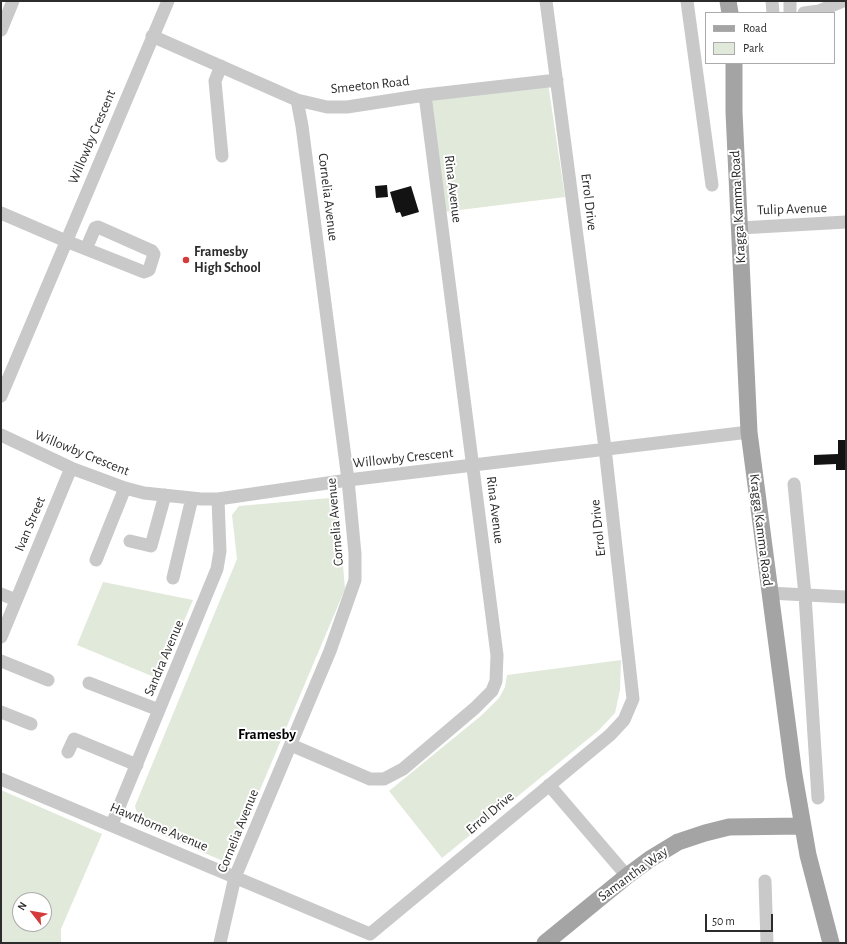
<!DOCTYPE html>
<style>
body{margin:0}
#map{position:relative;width:847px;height:944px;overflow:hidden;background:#fff;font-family:"Alegreya Sans",sans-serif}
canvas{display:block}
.frame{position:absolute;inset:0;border:2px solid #2c2c2c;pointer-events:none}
.legend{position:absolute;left:705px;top:12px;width:130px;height:52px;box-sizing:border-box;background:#fff;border:1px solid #ababab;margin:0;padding:5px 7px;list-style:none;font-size:12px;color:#2c2c2c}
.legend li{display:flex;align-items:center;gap:8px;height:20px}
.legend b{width:20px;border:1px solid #ababab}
.north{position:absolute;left:12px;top:892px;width:40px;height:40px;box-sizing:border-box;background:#fff;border:1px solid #ababab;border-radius:50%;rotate:301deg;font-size:11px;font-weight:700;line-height:16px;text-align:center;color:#2c2c2c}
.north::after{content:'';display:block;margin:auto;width:14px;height:18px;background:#d63b3b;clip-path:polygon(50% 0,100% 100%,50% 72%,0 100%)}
.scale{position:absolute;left:705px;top:914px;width:68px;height:18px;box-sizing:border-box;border:2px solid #2c2c2c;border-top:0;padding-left:5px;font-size:12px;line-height:14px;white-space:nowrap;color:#2c2c2c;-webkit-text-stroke:3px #fff;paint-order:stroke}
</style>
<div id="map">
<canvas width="847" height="944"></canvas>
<div class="frame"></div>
<ul class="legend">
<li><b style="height:5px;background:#a4a4a4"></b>Road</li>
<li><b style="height:11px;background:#e1e9da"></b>Park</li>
</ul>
<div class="north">N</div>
<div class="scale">50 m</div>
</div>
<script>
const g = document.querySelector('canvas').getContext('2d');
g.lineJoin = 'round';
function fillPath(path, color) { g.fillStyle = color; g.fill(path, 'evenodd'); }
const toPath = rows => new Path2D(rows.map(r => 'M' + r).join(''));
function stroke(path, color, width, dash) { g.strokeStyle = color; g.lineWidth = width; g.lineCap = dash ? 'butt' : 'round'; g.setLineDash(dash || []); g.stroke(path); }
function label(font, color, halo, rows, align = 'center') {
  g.font = font + ' "Alegreya Sans",sans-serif'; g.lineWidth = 4; g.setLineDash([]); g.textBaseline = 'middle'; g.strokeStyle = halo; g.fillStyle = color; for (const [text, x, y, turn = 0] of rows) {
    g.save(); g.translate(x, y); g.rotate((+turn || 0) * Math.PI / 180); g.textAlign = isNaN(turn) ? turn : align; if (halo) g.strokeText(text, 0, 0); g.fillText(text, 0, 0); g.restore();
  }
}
fillPath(toPath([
 [548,83,565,197,443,212,430,99],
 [330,498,338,505,345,589,232,856,223,861,141,826,135,806,237,559,232,515,239,506],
 [103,582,193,600,159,679,77,645],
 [621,660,620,690,615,713,599,730,442,858,389,791,482,715,499,698,505,687,507,675],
 [1,790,102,834,61,929,61,943,1,943],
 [20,900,44,900,44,924,20,924]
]), '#e1e9da');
fillPath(toPath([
 [387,185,388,197,376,198,375,186],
 [411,186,419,212,402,217,400,212,396,213,390,192],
 [838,440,846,440,846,470,836,470,836,464,814,465,814,455,838,454]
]), '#131313');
stroke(toPath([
 [687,1,712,185],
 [772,1,773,13],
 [790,1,790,13],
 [804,13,819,11,843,1],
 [1,30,13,1],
 [152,36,297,100,327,107,347,107,425,95,557,80],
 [221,66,215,81,222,156],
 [1,213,66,241,86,249,144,272,149,270,154,254,152,251,98,227,95,228,86,249],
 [740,228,846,222],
 [1,396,168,1],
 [1,435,71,468,125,488,144,493,201,499,218,499,348,480,749,432],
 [794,484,805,595,818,798],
 [130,541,151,546,165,495],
 [96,560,125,488],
 [173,578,192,498],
 [769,593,846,597],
 [1,594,16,600],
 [1,637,71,468],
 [1,661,48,680],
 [89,683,159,710],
 [1,712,31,724],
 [291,745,370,779,384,779,403,769,475,708,492,691,496,681,497,655,425,95],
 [68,752,74,739,137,765],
 [1,779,370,934],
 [549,785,627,876],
 [112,824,217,569,220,551,218,499],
 [765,881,767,943],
 [370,934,610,735,624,720,633,699,605,448,546,1],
 [220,943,235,877,330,651,355,580,355,554,348,480,302,126,297,100]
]), '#c9c9c9', 13);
stroke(toPath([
 [728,1,730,13],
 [734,63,734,112,749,432,794,775,808,855,831,943],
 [545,943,627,876,650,859,678,842,705,833,729,827,803,826]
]), '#a4a4a4', 17);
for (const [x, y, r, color] of [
 [186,260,4,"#d63b3b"]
]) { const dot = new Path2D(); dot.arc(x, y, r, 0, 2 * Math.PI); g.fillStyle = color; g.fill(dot); stroke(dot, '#fff', 1.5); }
label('14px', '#2c2c2c', '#fff', [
 ["Smeeton Road",370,85,-6],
 ["Willowby Crescent",92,137,-67],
 ["Rina Avenue",453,189,83],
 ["Cornelia Avenue",328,197,83],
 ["Errol Drive",589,202,83],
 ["Kragga Kamma Road",738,207,-93],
 ["Tulip Avenue",792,209,-2],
 ["Willowby Crescent",82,453,22],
 ["Willowby Crescent",403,458,-6],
 ["Rina Avenue",495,510,83],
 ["Cornelia Avenue",335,522,-95],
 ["Ivan Street",30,524,-67],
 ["Errol Drive",598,528,-96],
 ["Kragga Kamma Road",761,530,83],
 ["Sandra Avenue",164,658,-67],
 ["Errol Drive",490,813,-40],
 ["Hawthorne Avenue",159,827,23],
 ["Cornelia Avenue",238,831,-68],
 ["Samantha Way",633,874,-36]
]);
label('bold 14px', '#2c2c2c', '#fff', [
 ["Framesby",194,252],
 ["High School",194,268]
], 'left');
label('bold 15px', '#000', '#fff', [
 ["Framesby",267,734]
]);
</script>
